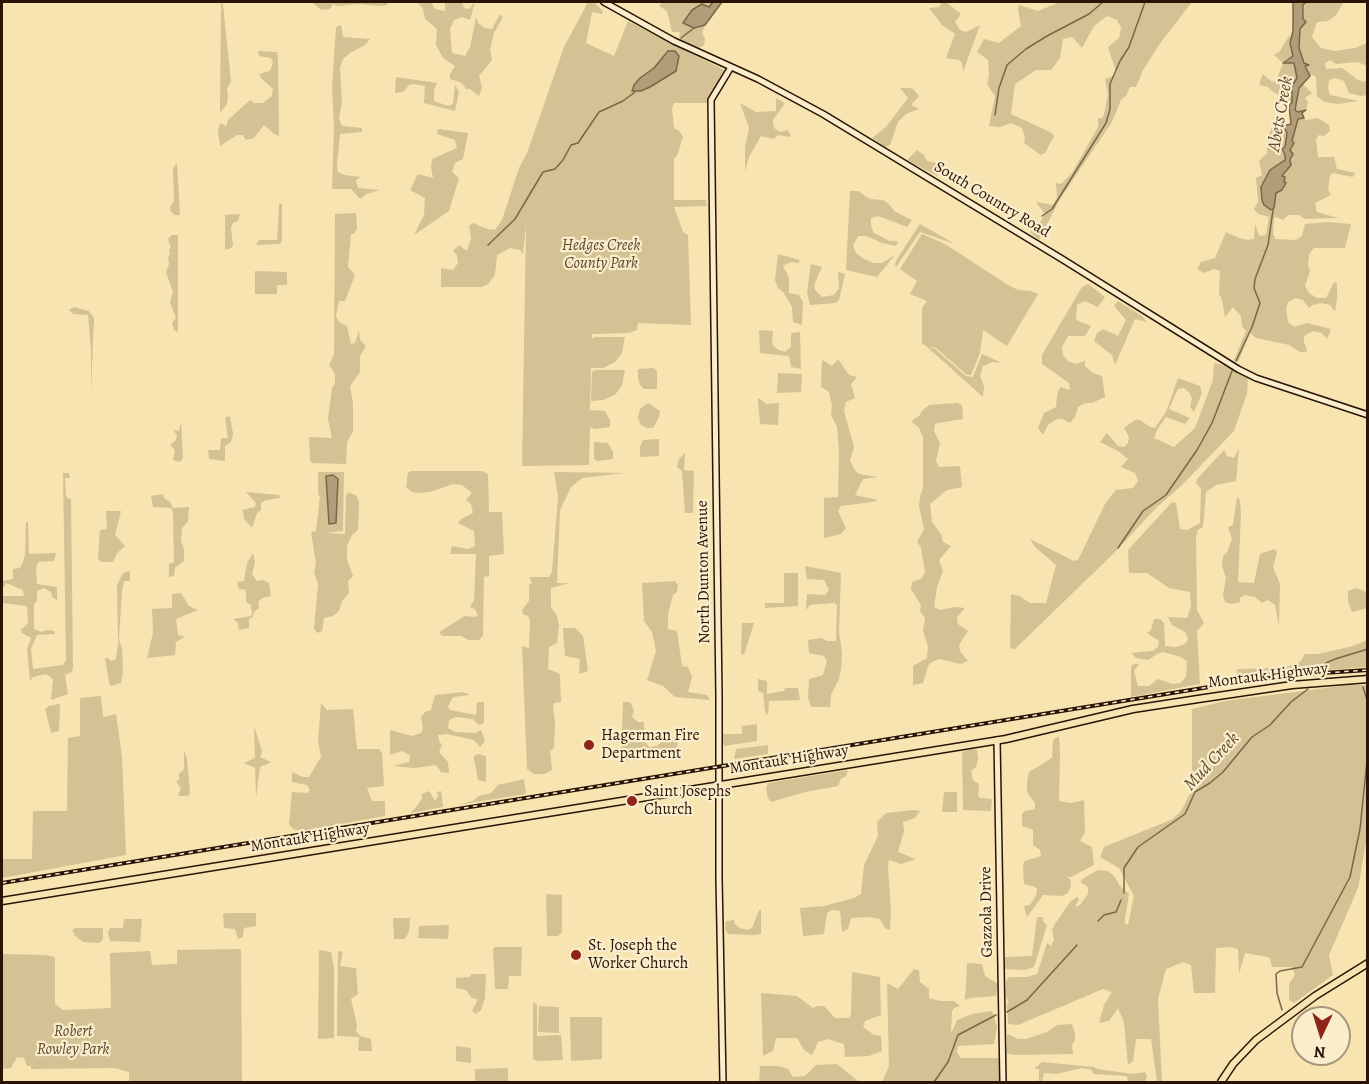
<!DOCTYPE html>
<style>
body{margin:0}
#map{position:relative;width:1369px;height:1084px;overflow:hidden;background:#f7e4b1;font-family:Alegreya,serif}
canvas{display:block}
.frame{position:absolute;inset:0;border:3px solid #291405;pointer-events:none}
.north{position:absolute;left:1291px;top:1006px;width:60px;height:60px;box-sizing:border-box;background:#faedcc;border:2px solid #a6967c;border-radius:50%;rotate:184deg;font-size:16px;font-weight:700;line-height:24px;text-align:center;color:#291405}
.north::after{content:'';display:block;margin:auto;width:21px;height:27px;background:#8f2418;clip-path:polygon(50% 0,100% 100%,50% 72%,0 100%)}
</style>
<div id="map">
<canvas width="1369" height="1084"></canvas>
<div class="frame"></div>
<div class="north">N</div>
</div>
<script>
const g = document.querySelector('canvas').getContext('2d');
g.lineJoin = 'round';
function fillPath(path, color) { g.fillStyle = color; g.fill(path, 'evenodd'); }
const toPath = rows => new Path2D(rows.map(r => 'M' + r).join(''));
function stroke(path, color, width, dash) { g.strokeStyle = color; g.lineWidth = width; g.lineCap = dash ? 'butt' : 'round'; g.setLineDash(dash || []); g.stroke(path); }
function label(font, color, halo, rows, align = 'center') {
  g.font = font + ' Alegreya,serif'; g.lineWidth = 4.5; g.setLineDash([]); g.textBaseline = 'middle'; g.strokeStyle = halo; g.fillStyle = color; for (const [text, x, y, turn = 0] of rows) {
    g.save(); g.translate(x, y); g.rotate((+turn || 0) * Math.PI / 180); g.textAlign = isNaN(turn) ? turn : align; if (halo) g.strokeText(text, 0, 0); g.fillText(text, 0, 0); g.restore();
  }
}
fillPath(toPath([
 [312,2,388,2,387,5,380,6,358,4,338,6,333,4,330,9,321,10],
 [417,2,431,2,435,9,445,11,445,2,462,2,464,8,469,9,475,2,470,20,462,17,454,20,450,29,452,53,465,56,470,47,476,17,479,24,485,28,492,29,500,14,503,17,494,33,490,50,492,60,479,76,482,88,479,96,470,89,466,89,462,83,450,79,450,74,455,66,443,58,436,45,437,29,425,19,423,9],
 [588,2,594,2,603,11,602,14,592,12,586,43,614,56,628,21,724,70,706,103,674,103,672,109,674,128,679,131,683,137,677,156,674,158,674,200,706,200,707,206,674,207,683,232,688,235,691,325,638,323,637,330,629,333,592,334,592,339,595,337,625,337,622,353,615,362,603,368,591,368,590,410,605,411,610,420,610,427,594,429,590,427,589,465,522,466,526,225,523,254,520,250,510,248,497,255,495,275,488,284,482,287,441,287,441,268,453,270,458,263,457,255,453,251,459,245,467,251,471,238,469,226,473,223,487,229,495,230,502,220,519,168,527,153,564,47],
 [662,2,713,2,709,7,683,23,694,28,705,25,702,33,705,39,704,45,699,48,682,42,679,37,680,32,672,32,667,11,659,6],
 [942,2,946,2,961,14,955,22,960,30,966,32,980,25,963,72,962,63,959,60,946,58,955,34,942,25,929,8,939,7],
 [1060,2,1192,2,1161,42,1143,70,1136,87,1130,87,1126,96,1121,100,1112,122,1060,199,1039,240,1030,232,1038,226,1045,214,1036,202,1053,205,1057,197,1056,183,1061,184,1072,173,1098,127,1098,118,1102,118,1104,114,1108,94,1105,79,1113,76,1116,72,1108,47,1119,38,1121,28,1117,20,1107,16,1094,26,1082,48,1072,37,1063,39,1060,58,1051,70,1036,70,1015,84,1011,114,1050,132,1054,136,1045,153,1041,155,1024,143,1025,138,1022,128,1011,123,1000,127,989,126,995,96,987,84,989,76,988,60,977,52,984,39,999,43,1021,26,1018,10,1019,5,1038,11],
 [1305,2,1344,2,1336,15,1328,21,1317,22,1312,37,1321,48,1335,51,1355,48,1367,43,1367,66,1358,62,1336,64,1330,60,1325,63,1326,69,1342,68,1358,80,1367,82,1367,95,1361,96,1349,93,1344,81,1335,78,1329,80,1328,88,1330,95,1358,101,1338,104,1324,102,1317,96,1316,77,1313,75,1308,76,1299,48,1300,29,1305,22,1303,19],
 [221,3,223,4,231,82,227,88,228,96,227,104,220,113],
 [341,25,343,37,370,39,365,45,350,53,343,59,340,68,342,102,339,119,342,126,362,128,362,132,340,134,337,166,338,172,344,175,361,177,356,180,358,188,380,190,366,194,360,199,351,189,332,189,334,127,332,87,336,27],
 [1289,36,1292,37,1290,43,1293,56,1282,62,1274,55,1280,51],
 [258,51,277,52,278,57,279,136,274,134,264,125,254,138,246,140,243,135,237,135,220,146,218,132,220,123,226,126,228,120,250,100,254,103,263,103,272,96,273,89,262,79,259,74,270,71,273,63,271,58,259,56],
 [1291,62,1294,63,1297,70,1297,78,1292,86,1292,102,1288,101,1288,99,1273,92,1268,87,1260,85,1260,81,1263,74,1272,82,1276,81,1283,63],
 [396,77,437,83,434,90,434,101,448,106,453,104,455,85,459,92,455,111,424,103,425,86,414,84,409,85,403,92,395,93],
 [1303,84,1312,93,1305,98,1308,102,1306,110,1298,112,1295,110,1299,88],
 [900,88,912,88,919,96,911,105,919,109,906,114,898,122,890,145,885,147,872,138,886,127,908,98],
 [776,98,785,103,773,120,774,128,780,132,788,130,791,137,778,135,774,139,761,136,749,157,745,171,745,147,749,128,740,103,756,112,776,111],
 [1304,118,1306,120,1318,118,1329,125,1330,131,1324,136,1319,135,1316,139,1318,157,1334,157,1337,169,1355,173,1353,177,1333,173,1330,176,1328,190,1331,195,1315,203,1317,212,1338,218,1305,219,1299,215,1288,215,1283,220,1276,217,1274,218,1273,233,1275,239,1296,240,1302,236,1305,224,1327,222,1351,224,1345,248,1314,248,1309,254,1308,265,1310,271,1305,286,1309,293,1317,298,1326,298,1334,282,1337,283,1337,298,1335,312,1330,305,1321,303,1313,305,1309,308,1303,300,1295,298,1288,302,1286,309,1288,322,1294,327,1307,323,1331,329,1327,339,1322,333,1313,331,1304,336,1304,342,1307,350,1306,352,1300,352,1289,345,1256,338,1250,333,1238,362,1234,360,1246,331,1242,326,1241,316,1233,307,1225,317,1222,299,1219,294,1220,271,1214,269,1204,273,1197,269,1201,262,1215,258,1226,232,1239,238,1248,240,1254,239,1255,224,1259,236,1266,235,1269,217,1258,214,1254,209,1258,202,1256,178,1262,175,1259,161,1267,153,1268,136,1272,128,1277,130,1283,126,1287,133,1286,147,1282,152,1285,155,1282,177,1288,170,1292,157,1290,150,1298,119],
 [438,129,468,133,463,159,455,163,452,172,459,178,449,211,414,235,424,215,425,198,410,190,418,174,433,178,431,167,432,159,457,148,455,140,437,134],
 [917,150,923,154,927,161,937,163,940,166,937,176,907,160],
 [177,163,180,215,175,215,171,212,170,207,174,201,173,168],
 [850,191,858,191,870,199,883,200,889,204,894,211,912,220,907,227,878,216,871,218,871,226,874,233,890,241,898,241,896,246,882,243,866,236,858,236,853,246,856,253,864,259,873,263,882,263,895,255,877,277,846,270],
 [279,203,282,204,282,240,280,244,256,245,259,240,277,240],
 [356,213,357,228,354,234,351,234,348,267,355,275,345,301,339,301,336,316,339,322,347,326,351,344,355,343,359,330,360,340,366,346,360,356,360,372,350,386,353,403,353,432,347,442,346,464,312,463,310,460,309,437,332,438,328,419,332,388,335,383,335,374,329,365,334,354,335,214],
 [240,214,238,221,233,223,231,228,233,245,231,248,225,250,225,215],
 [920,224,955,244,920,232,896,267,895,264,897,259],
 [922,234,945,244,1008,285,1018,290,1031,291,1038,294,1007,346,983,330,980,353,971,375,967,375,936,348,927,346,935,349,966,376,973,377,982,354,1002,363,992,362,983,366,980,376,984,386,983,397,925,345,922,344,922,308,927,301,910,294,917,281,900,269],
 [172,235,178,235,178,332,174,330,172,323,176,318,170,302,173,292,166,272,169,264,168,258,170,253,169,249,171,248,168,239],
 [778,254,800,260,798,263,791,262,783,266,789,278,789,293,799,295,803,302,802,325,793,322,792,307,783,292,778,288,775,280],
 [811,264,822,267,814,285,815,290,822,297,834,295,839,288,838,272,845,274,839,300,836,303,810,305,807,292],
 [255,271,287,272,287,285,277,285,277,294,255,294],
 [1088,284,1105,297,1098,307,1085,301,1077,305,1076,320,1091,326,1085,336,1068,336,1062,347,1063,355,1068,361,1075,364,1085,361,1085,366,1093,373,1102,376,1105,397,1092,403,1085,403,1078,407,1075,417,1070,423,1062,419,1057,419,1048,425,1043,435,1038,428,1044,413,1056,407,1057,395,1060,387,1070,390,1069,383,1042,364,1042,355,1082,287],
 [1118,301,1142,316,1147,322,1135,319,1115,365,1112,355,1094,341,1097,333,1103,329,1118,336,1126,320,1114,306],
 [74,307,89,311,94,318,91,394,91,350,88,315,73,314,69,310],
 [759,330,773,331,772,344,778,350,785,352,791,347,791,333,800,332,801,369,791,367,789,356,760,353],
 [838,359,849,375,857,377,851,384,855,398,846,402,844,411,854,447,850,460,854,469,859,474,878,477,863,479,855,495,878,500,872,502,841,506,838,511,846,528,841,534,824,538,824,498,838,497,839,451,837,427,831,415,832,405,829,392,821,387,822,360,832,366],
 [1214,363,1223,365,1248,378,1247,393,1234,431,1182,485,1157,507,1114,553,1015,649,1012,649,1010,646,1011,594,1019,596,1030,603,1046,603,1056,565,1035,547,1030,539,1074,561,1078,560,1106,502,1116,490,1133,488,1138,481,1135,473,1121,467,1128,459,1118,451,1100,442,1107,433,1118,446,1124,447,1128,443,1129,437,1124,428,1135,420,1140,420,1150,427,1155,428,1166,412,1178,378,1200,386,1202,393,1194,412,1190,407,1192,399,1189,392,1184,388,1178,389,1169,409,1190,418,1185,424,1166,417,1157,430,1154,438,1174,447,1195,428,1213,380],
 [654,368,657,371,657,389,644,389,640,385,638,378,638,369],
 [595,370,625,370,622,385,615,395,603,400,591,401,592,372],
 [778,373,802,374,801,392,777,393],
 [759,398,766,404,779,403,778,425,760,424,758,399],
 [648,403,660,411,659,417,653,428,647,428,641,425,638,418,640,409],
 [957,403,962,405,963,419,939,423,935,424,934,431,940,443,936,461,939,467,960,466,962,487,947,490,930,504,932,522,941,534,943,542,951,546,939,560,943,571,937,587,934,607,940,610,954,607,965,608,957,617,958,624,968,631,959,645,960,651,968,661,960,664,940,659,934,661,929,664,923,683,913,685,913,666,927,658,928,647,923,630,925,618,920,611,921,605,911,589,912,582,921,579,925,573,921,547,917,542,924,529,919,506,920,496,923,488,923,437,919,428,911,421,919,416,922,411,929,405],
 [230,416,233,434,231,442,225,446,225,461,209,459,208,450,220,450,221,438,228,438,225,418],
 [181,422,183,458,180,462,173,460,175,450,170,445,176,440,177,435,173,430,179,431],
 [659,439,659,456,640,457,640,447,643,440],
 [594,442,608,443,613,452,613,459,598,461,594,459],
 [1239,448,1236,481,1216,485,1206,492,1203,527,1198,530,1196,537,1197,610,1204,623,1197,631,1200,684,1131,697,1131,666,1134,664,1139,664,1134,671,1138,686,1149,686,1158,679,1173,684,1181,683,1186,676,1187,661,1181,657,1163,652,1157,654,1148,660,1136,658,1131,653,1152,651,1158,647,1159,641,1147,633,1151,630,1154,619,1160,619,1164,623,1165,646,1176,647,1185,644,1188,639,1185,632,1172,625,1168,617,1187,618,1191,606,1190,592,1169,588,1147,573,1129,573,1128,550,1172,502,1176,503,1180,529,1187,530,1200,523,1201,489,1196,483,1197,479,1224,450,1227,456,1234,458],
 [685,453,684,470,694,471,693,513,685,513,682,471,677,467,679,459],
 [411,471,482,471,488,474,489,512,502,512,504,554,489,556,489,576,484,577,483,636,479,640,469,640,461,636,442,636,439,632,465,616,475,617,478,615,475,609,470,607,474,600,476,554,450,554,452,546,468,549,475,546,474,531,458,523,461,519,473,513,471,504,466,500,472,493,462,485,453,484,430,492,416,493,411,491,406,487,408,473],
 [318,472,344,472,343,531,326,533,345,534,346,496,348,492,357,496,359,503,358,530,352,535,347,546,347,559,353,576,348,581,349,593,342,601,339,611,333,616,324,618,322,631,317,633,314,629,318,584,314,573,316,563,311,532,316,531,320,496,318,495],
 [554,472,624,473,582,478,571,487,560,510,557,583,569,583,551,588,551,607,557,616,559,625,557,643,549,647,548,669,560,674,561,702,554,703,553,706,555,723,554,748,550,751,552,770,545,774,534,774,527,769,522,646,529,648,530,621,528,616,523,614,522,610,529,601,529,585,532,583,529,577,549,577,552,572,558,497],
 [63,473,69,473,70,478,65,478,66,495,67,498,71,499,73,667,72,672,65,675,68,694,51,700,53,679,46,674,33,677,30,681,27,649,31,638,22,633,21,630,28,623,27,606,2,603,2,596,24,596,23,590,6,583,2,589,2,581,13,579,13,569,20,568,23,562,25,555,26,522,28,522,29,554,56,553,54,561,38,562,36,569,37,584,57,587,57,600,52,597,51,592,44,588,37,591,37,601,34,604,34,629,41,632,47,630,54,631,55,634,37,635,31,649,33,669,63,665,66,660],
 [246,492,279,495,280,498,266,500,261,503,261,510,257,513,252,528,244,519,243,510,255,507,256,503],
 [163,494,164,498,170,502,173,508,189,507,188,521,182,528,181,540,184,550,184,561,175,568,174,576,169,577,169,564,174,562,173,513,171,508,153,507,151,496],
 [1237,497,1240,500,1241,514,1238,582,1254,583,1260,554,1274,549,1277,552,1273,567,1280,584,1279,626,1275,605,1268,600,1262,603,1255,597,1245,595,1240,598,1240,602,1231,604,1225,602,1223,595,1226,578,1222,566,1223,556,1227,552,1232,539,1228,527,1233,525],
 [106,511,121,511,115,535,125,546,117,553,113,562,101,562,98,558,100,530,107,529],
 [253,553,255,562,252,574,257,581,263,580,269,583,271,596,262,598,258,602,259,608,254,612,253,617,249,619,249,628,239,630,238,623,233,619,251,616,252,613,251,605,246,602,246,590,239,589,237,582,244,581,247,563],
 [805,566,841,573,839,631,842,653,841,669,839,679,831,695,830,707,811,707,808,697,809,679,823,675,827,661,824,656,809,653,808,640,822,638,827,641,836,641,837,605,834,603,810,605,806,610,807,594,825,595,829,590,824,580,807,579],
 [130,571,130,581,124,581,122,590,119,640,122,648,123,673,121,683,111,686,109,683,105,658,108,658,111,661,116,659,118,644,117,585,123,573],
 [784,573,798,573,798,606,765,608,765,603,784,603],
 [675,581,678,585,677,592,673,595,668,614,668,629,677,631,682,666,688,667,692,677,688,692,707,695,710,700,675,697,663,686,647,680,656,651,652,632,644,621,642,583],
 [1356,588,1367,592,1367,608,1352,612,1348,602,1348,591],
 [181,593,189,606,198,610,176,619,178,635,185,637,176,642,175,655,147,658,153,633,152,609,172,608,172,594],
 [742,623,754,623,744,655,741,653],
 [563,628,575,628,583,636,588,671,579,674,580,659,565,656],
 [1367,640,1367,667,1237,677,1237,669,1284,668,1300,662,1305,654,1318,654,1353,646],
 [758,679,767,681,767,694,784,691,785,688,798,688,800,700,769,701,768,715,765,712,763,693,758,691],
 [1349,685,1367,685,1367,837,1358,888,1329,955,1333,975,1294,1003,1289,1000,1289,984,1295,975,1292,967,1272,967,1270,958,1262,956,1245,953,1239,974,1238,949,1230,947,1216,948,1215,993,1194,993,1191,965,1183,962,1166,969,1158,999,1162,1082,1157,1082,1151,1039,1136,1039,1133,1061,1128,1065,1124,1022,1118,1008,1109,1021,1099,1023,1104,1005,1112,992,1103,989,1018,1025,1008,1024,1007,1005,1009,1003,1006,996,1006,981,1009,977,1027,977,1037,974,1047,943,1051,946,1054,940,1052,930,1055,924,1070,902,1077,897,1079,899,1075,907,1080,905,1088,894,1088,887,1080,882,1084,878,1098,870,1108,871,1114,876,1120,886,1129,894,1125,919,1125,923,1128,925,1134,896,1119,868,1100,857,1104,847,1173,819,1181,811,1192,790,1192,709,1225,701],
 [463,692,470,695,453,697,448,707,450,710,476,715,477,702,484,702,484,723,479,725,473,719,456,717,449,720,448,728,455,732,475,733,481,730,485,741,480,747,474,740,447,734,438,735,439,741,442,745,439,752,448,762,449,773,441,772,436,765,415,768,393,766,409,762,410,755,402,751,390,755,390,730,412,736,421,733,423,728,421,717,425,712,431,710,435,695],
 [101,696,103,717,116,714,122,757,126,855,2,878,2,859,32,859,33,811,67,811,68,738,80,736,80,698],
 [623,702,630,702,634,710,632,717,638,722,644,722,645,741,649,747,657,746,666,738,677,738,678,752,623,761,621,756],
 [321,703,327,710,353,709,357,749,379,749,382,753,384,786,367,788,372,801,385,801,385,816,301,831,293,829,289,824,292,792,308,793,310,790,307,785,292,782,292,772,303,777,309,777,321,757,318,741],
 [59,704,60,705,59,731,51,733,45,709,49,706],
 [757,724,757,741,724,746,721,734,742,734,742,726],
 [254,726,262,751,260,757,271,762,260,767,256,798,255,768,244,763,255,758],
 [1059,736,1060,753,1059,801,1071,803,1084,800,1085,832,1080,841,1092,847,1094,865,1071,877,1066,877,1070,879,1071,886,1068,893,1062,896,1043,895,1027,917,1024,906,1030,905,1036,896,1037,889,1035,887,1024,884,1023,865,1025,861,1041,856,1040,850,1033,845,1033,830,1022,826,1022,814,1025,811,1035,809,1035,803,1027,792,1027,783,1029,772,1052,758,1053,740],
 [768,745,768,754,734,759,736,749],
 [972,749,977,750,978,759,976,767,971,771,973,780,979,784,978,796,980,798,992,799,991,811,963,810,962,752],
 [184,751,187,758,190,793,188,796,178,796,181,788,176,782,179,780,179,774,184,769],
 [478,754,486,756,486,782,478,780,474,759,474,756],
 [848,770,846,776,841,779,838,786,805,792,771,802,768,798,766,788,768,783],
 [524,779,526,794,457,805,473,801,478,796,491,793,498,785],
 [429,791,435,801,438,796,437,792,441,791,443,807,411,813,422,799,422,794],
 [944,792,957,792,957,812,942,812],
 [913,810,920,811,915,818,903,822,904,831,898,852,916,859,901,864,889,860,888,866,891,912,890,930,885,928,880,919,869,917,851,918,848,929,842,932,840,911,832,910,827,913,824,934,803,936,800,908,824,906,854,898,861,894,864,865,878,836,877,822,886,813],
 [546,894,562,895,562,932,558,936,547,936],
 [759,910,761,910,761,934,755,935,728,934,725,929,726,921,734,920,735,924,740,928,747,930,752,928],
 [226,913,256,913,256,926,244,928,243,937,238,939,235,929,224,928,223,914],
 [1037,917,1043,917,1043,921,1047,925,1034,967,1025,970,1003,969,1005,957,1032,956],
 [393,918,410,918,409,932,405,939,394,939],
 [124,919,142,919,140,942,110,941,108,933,110,928,123,928],
 [449,925,448,939,418,938,419,926],
 [75,928,103,928,103,939,99,943,83,942,75,936,72,930],
 [495,947,522,947,521,976,509,976,508,989,495,989,493,949],
 [241,949,242,1082,129,1082,129,1072,115,1068,31,1069,31,1066,27,1066,24,1058,17,1057,11,1068,2,1069,2,954,45,955,55,957,55,1004,63,1010,111,1008,110,953,150,951,152,965,177,964,177,950],
 [321,950,331,952,334,968,334,1038,318,1039,319,951],
 [338,951,343,952,340,966,356,968,358,994,351,999,357,1025,356,1031,360,1036,371,1039,372,1051,358,1051,359,1037,337,1036],
 [967,963,982,964,985,976,998,984,996,996,970,998,965,1000],
 [914,969,919,970,920,982,929,989,929,998,940,1001,954,1001,960,1006,954,1008,952,1011,951,1034,957,1020,972,1014,992,1011,997,1027,994,1044,958,1046,957,1052,961,1058,999,1058,999,1082,882,1082,889,1066,887,983,898,989],
 [852,972,880,977,881,1015,865,1021,863,1027,874,1035,881,1036,882,1051,869,1056,845,1057,844,1044,828,1039,818,1042,812,1055,804,1050,797,1038,776,1038,773,1051,763,1056,761,993,797,996,813,1008,818,1006,824,1006,835,1018,849,1018,851,1014],
 [471,974,486,974,485,998,481,1010,476,1014,472,1011,478,999,472,998,466,990,456,988,456,978,470,977],
 [533,1002,537,1005,537,1036,561,1035,563,1060,537,1061,533,1059],
 [539,1006,559,1007,559,1033,538,1032],
 [570,1017,602,1017,602,1059,571,1061],
 [1072,1024,1075,1033,1075,1040,1072,1045,1073,1054,1013,1055,1007,1053,1007,1034,1018,1039,1026,1039,1047,1032,1057,1025],
 [456,1046,471,1048,471,1063,456,1061],
 [1042,1062,1094,1067,1097,1069,1133,1074,1145,1072,1147,1076,1145,1082,1128,1082,1127,1076,1093,1074,1092,1070,1082,1068,1056,1074,1044,1073,1042,1082,1039,1082,1039,1069,1034,1069],
 [837,1064,859,1082,759,1082,760,1066,779,1066,788,1069,793,1077,805,1076,816,1065],
 [508,1068,508,1082,475,1082,475,1069]
]), '#d4c194');
const water = toPath([
 [713,2,722,2,705,25,694,28,683,23,692,10,702,4,709,7,713,2],
 [1293,2,1306,2,1303,5,1303,19,1306,22,1300,29,1299,48,1304,63,1309,65,1305,66,1310,76,1299,88,1295,110,1298,112,1306,110,1302,113,1304,118,1298,119,1292,141,1294,143,1290,150,1293,154,1290,160,1291,165,1282,176,1285,177,1284,182,1286,183,1282,190,1276,193,1274,208,1271,210,1264,205,1262,200,1261,187,1270,170,1285,160,1285,155,1282,149,1285,147,1287,133,1283,126,1291,124,1289,106,1292,102,1292,86,1297,78,1294,63,1283,63,1293,56,1290,43,1293,31,1293,2],
 [668,51,675,51,679,56,676,71,650,87,641,91,632,91,634,85,640,78,654,68,668,51],
 [333,475,338,479,336,523,329,524,326,476,333,475]
]);
fillPath(water, '#b19d77');
stroke(water, '#7b6649', 1.5);
stroke(toPath([
 [681,38,694,28],
 [995,115,999,88,1007,65,1026,49,1047,36,1089,14,1103,2],
 [1042,216,1052,209,1106,123,1110,109,1110,84,1120,61,1129,47,1145,2],
 [488,245,515,219,543,172,555,169,563,160,571,145,578,143,599,112,623,101,635,92],
 [1236,361,1252,327,1260,303,1254,288,1255,279,1268,245,1273,210],
 [1118,548,1143,511,1166,495,1197,450,1212,423,1232,371],
 [1322,667,1326,663,1335,659,1368,649],
 [1363,687,1368,703],
 [1124,893,1124,868,1138,847,1185,814,1195,792,1210,783,1223,772,1252,737,1270,725,1291,702,1308,689],
 [1098,921,1104,915,1116,912,1121,900],
 [1282,1010,1277,993,1276,974,1280,971,1302,967,1350,877,1360,829,1368,751],
 [1007,1012,1027,1000,1077,945],
 [934,1082,948,1062,958,1035,996,1015]
]), '#7b6649', 1.5);
const secondary = toPath([
 [604,2,674,41,758,79,823,114,1062,259,1238,369,1256,378,1368,415],
 [997,740,1003,1082],
 [723,1082,719,878,719,697,711,100,731,67]
]);
const primary = toPath([
 [2,901,1006,739,1133,709,1198,699,1292,685,1368,679],
 [1221,1082,1233,1064,1256,1040,1315,996,1368,963]
]);
stroke(secondary, '#291405', 8);
stroke(primary, '#291405', 9);
stroke(secondary, '#faedcc', 5);
stroke(primary, '#f7e4b1', 6);
const rail = toPath([
 [2,883,1240,682,1293,675,1368,670]
]);
stroke(rail, '#291405', 4);
stroke(rail, '#faedcc', 1.5, [4.5]);
for (const [x, y, r, color] of [
 [589,745,6,"#8f2418"],
 [632,801,6,"#8f2418"],
 [576,955,6,"#8f2418"]
]) { const dot = new Path2D(); dot.arc(x, y, r, 0, 2 * Math.PI); g.fillStyle = color; g.fill(dot); stroke(dot, '#faedcc', 2); }
label('16px', '#291405', '#faedcc', [
 ["South Country Road",992,200,31],
 ["North Dunton Avenue",704,572,-91],
 ["Montauk Highway",1268,676,-7],
 ["Montauk Highway",789,760,-9],
 ["Montauk Highway",310,838,-9],
 ["Gazzola Drive",987,912,-91]
]);
label('italic 16px', '#5c4830', '#faedcc', [
 ["Hedges Creek",601,246],
 ["County Park",601,264],
 ["Robert",73,1032],
 ["Rowley Park",73,1050]
]);
label('16px', '#291405', '#faedcc', [
 ["Hagerman Fire",601,736],
 ["Department",601,754],
 ["Saint Josephs",644,792],
 ["Church",644,810],
 ["St. Joseph the",588,946],
 ["Worker Church",588,964]
], 'left');
label('italic 18px', '#5f4b33', '#faedcc', [
 ["Abets Creek",1281,114,-80],
 ["Mud Creek",1212,762,-47]
]);
</script>
